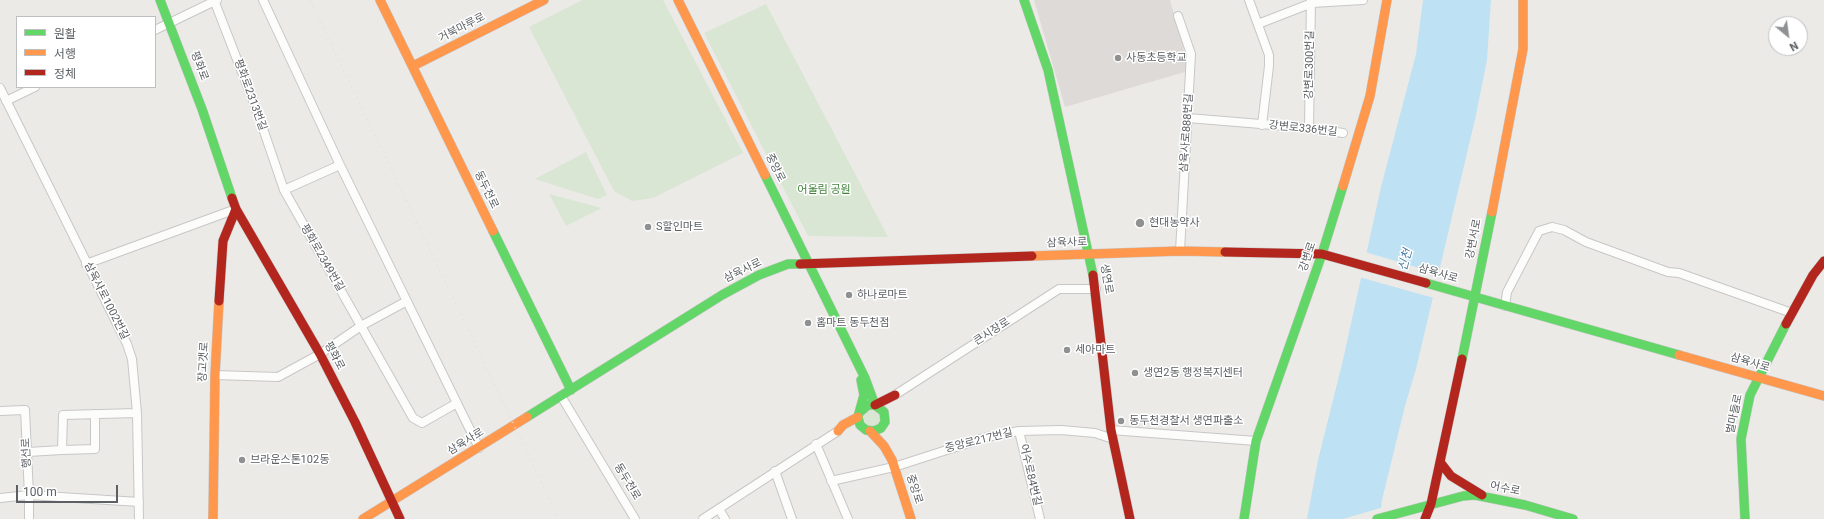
<!DOCTYPE html>
<meta charset="utf-8">
<style>
body{margin:0}
#map{position:relative;width:1824px;height:519px;overflow:hidden;background:#eceae7;font-family:Roboto,"Noto Sans KR",sans-serif}
canvas{display:block}
.legend{position:absolute;left:16px;top:16px;width:140px;height:72px;box-sizing:border-box;background:#fff;border:1px solid #bebfc1;margin:0;padding:5px 7px;list-style:none;font-size:12px;color:#5c6064}
.legend li{display:flex;align-items:center;gap:8px;height:20px}
.legend b{width:20px;border:1px solid #bebfc1}
.north{position:absolute;left:1768px;top:16px;width:40px;height:40px;box-sizing:border-box;background:#fff;border:1px solid #bebfc1;border-radius:50%;rotate:151deg;font-size:11px;font-weight:700;line-height:16px;text-align:center;color:#5c6064}
.north::after{content:'';display:block;margin:auto;width:14px;height:18px;background:#8e9092;clip-path:polygon(50% 0,100% 100%,50% 72%,0 100%)}
.scale{position:absolute;left:16px;top:485px;width:102px;height:18px;box-sizing:border-box;border:2px solid #5c6064;border-top:0;padding-left:5px;font-size:12px;line-height:14px;white-space:nowrap;color:#5c6064;-webkit-text-stroke:3px #fff;paint-order:stroke}
</style>
<div id="map">
<canvas width="1824" height="519"></canvas>
<ul class="legend">
<li><b style="height:5px;background:#63d668"></b>원활</li>
<li><b style="height:5px;background:#ff974d"></b>서행</li>
<li><b style="height:5px;background:#b3261e"></b>정체</li>
</ul>
<div class="north">N</div>
<div class="scale">100 m</div>
</div>
<script>
const g = document.querySelector('canvas').getContext('2d');
g.lineJoin = 'round';
function fillPath(path, color) { g.fillStyle = color; g.fill(path, 'evenodd'); }
const toPath = rows => new Path2D(rows.map(r => 'M' + r).join(''));
function stroke(path, color, width, dash) { g.strokeStyle = color; g.lineWidth = width; g.lineCap = dash ? 'butt' : 'round'; g.setLineDash(dash || []); g.stroke(path); }
function label(font, color, halo, rows, align = 'center') {
  g.font = font + ' Roboto,"Noto Sans KR",sans-serif'; g.lineWidth = 3; g.setLineDash([]); g.textBaseline = 'middle'; g.strokeStyle = halo; g.fillStyle = color; for (const [text, x, y, turn = 0] of rows) {
    g.save(); g.translate(x, y); g.rotate((+turn || 0) * Math.PI / 180); g.textAlign = isNaN(turn) ? turn : align; if (halo) g.strokeText(text, 0, 0); g.fillText(text, 0, 0); g.restore();
  }
}
fillPath(toPath([
 [1034,0,1170,0,1183,46,1188,71,1065,107]
]), '#dddad7');
fillPath(toPath([
 [582,0,663,0,743,153,653,198,632,201,614,191,529,27],
 [766,4,829,124,888,237,808,236,704,33],
 [586,152,607,195,598,199,535,179],
 [549,194,602,208,566,226],
 '864 418a8 8 0 1 1 16 0a8 8 0 1 1-16 0Z'
]), '#d8e6d3');
fillPath(toPath([
 [1423,0,1491,0,1487,60,1476,115,1416,369,1405,406,1382,500,1380,519,1307,519,1318,460,1343,360,1381,187,1416,54]
]), '#bee2f3');
fillPath(toPath([
 [1365,252,1440,274,1434,298,1359,277],
 [1384,507,1382,519,1343,519]
]), '#eceae7');
const street = toPath([
 [214,0,257,111,284,190,413,418,422,423,457,403],
 [263,0,340,165,479,448],
 [1249,0,1269,55,1269,66,1262,125],
 [1178,16,1191,54,1180,251],
 [1258,24,1312,3,1363,0],
 [155,30,217,0],
 [0,88,127,344,132,359,137,413,139,519],
 [6,101,35,87],
 [1188,118,1309,128,1343,133],
 [1309,128,1311,0],
 [284,190,340,165],
 [86,264,236,209],
 [1505,306,1507,292,1539,231,1552,227,1564,230,1586,242,1668,272,1679,273,1792,313],
 [215,375,278,377,320,354,361,326,407,301],
 [895,395,1059,289,1096,289],
 [561,396,635,519],
 [0,411,25,410,29,495,29,519],
 [1111,430,1256,441],
 [1019,431,1040,519],
 [816,444,848,519],
 [62,450,95,449,95,414],
 [28,452,62,450,63,415,137,413],
 [775,471,792,519],
 [831,481,894,467,987,437,1019,431,1061,430,1095,433,1113,439],
 [0,498,29,495,139,502],
 [719,509,725,519],
 [703,519,838,431]
]);
const fast = toPath([
 [160,0,202,109,232,198],
 [1024,0,1048,70,1093,275],
 [765,175,865,378,875,405],
 [493,231,571,390],
 [1426,283,1679,355],
 [1462,359,1492,212],
 [859,413,868,405,875,405,884,412,885,422,881,428,874,431,866,430,860,425,858,417,859,413,864,395,861,380],
 [527,417,722,295,759,275,788,264,800,264],
 [1244,519,1256,441,1322,254,1343,186],
 [1377,519,1463,496,1475,495,1525,505,1573,519],
 [1745,519,1741,439,1750,395,1786,324]
]);
const slow = toPath([
 [380,0,493,231],
 [678,0,765,175],
 [413,66,544,0],
 [1343,186,1370,96,1387,0],
 [1492,212,1523,49,1523,0],
 [1032,256,1180,251,1225,252],
 [1679,355,1824,396],
 [838,431,843,425,858,417],
 [870,431,884,446,892,460,911,519],
 [213,519,215,375,219,301],
 [363,519,527,417]
]);
const jam = toPath([
 [232,198,236,209,320,354,355,422,400,519],
 [1225,252,1322,254,1426,283],
 [800,264,1032,256],
 [1093,275,1111,430,1130,519],
 [219,301,223,241,236,209],
 [1786,324,1813,275,1824,261],
 [875,405,895,395],
 [1440,462,1451,476,1482,495],
 [1425,519,1431,504,1462,359]
]);
stroke(street, '#c8c7c7', 10);
stroke(fast, '#c7c7c7', 10);
stroke(slow, '#c7c7c7', 10);
stroke(jam, '#c7c7c7', 10);
stroke(street, '#fcfcfb', 8);
stroke(fast, '#63d668', 9);
stroke(slow, '#ff974d', 9);
stroke(jam, '#b3261e', 9);
stroke(toPath([
 [310,0,559,519]
]), '#e3e2e2', 2, [1, 5]);
for (const [x, y, r, color] of [
 [1118,58,4,"#8e9092"],
 [1140,223,5,"#8e9092"],
 [648,227,4,"#8e9092"],
 [849,295,4,"#8e9092"],
 [808,323,4,"#8e9092"],
 [1067,350,4,"#8e9092"],
 [1135,373,4,"#8e9092"],
 [1121,421,4,"#8e9092"],
 [242,460,4,"#8e9092"]
]) { const dot = new Path2D(); dot.arc(x, y, r, 0, 2 * Math.PI); g.fillStyle = color; g.fill(dot); stroke(dot, '#fff', 1.5); }
label('11px', '#5c6064', '#fff', [
 ["거북마루로",462,28,-27],
 ["강변로300번길",1310,65,-89],
 ["평화로",199,66,69],
 ["평화로2313번길",250,95,70],
 ["강변로336번길",1303,129,6],
 ["삼육사로888번길",1187,133,-86],
 ["중앙로",775,168,63],
 ["동두천로",486,190,64],
 ["강변서로",1474,239,-79],
 ["삼육사로",1067,243,-2],
 ["강변로",1308,257,-71],
 ["평화로2349번길",322,258,60],
 ["삼육사로",743,271,-26],
 ["삼육사로",1438,274,16],
 ["생연로",1106,279,80],
 ["삼육사로1002번길",106,301,63],
 ["큰시장로",992,332,-33],
 ["평화로",334,356,62],
 ["장고갯로",204,362,-87],
 ["삼육사로",1750,363,16],
 ["벌마들로",1735,414,-78],
 ["중앙로217번길",979,441,-14],
 ["삼육사로",466,442,-32],
 ["행선로",27,453,-93],
 ["어수로84번길",1030,475,77],
 ["동두천로",627,482,59],
 ["중앙로",914,489,72],
 ["어수로",1505,489,11]
]);
label('11px', '#5c6064', '#fff', [
 ["사동초등학교",1126,58],
 ["현대농약사",1149,223],
 ["S할인마트",656,227],
 ["하나로마트",857,295],
 ["홈마트 동두천점",816,323],
 ["세아마트",1075,350],
 ["생연2동 행정복지센터",1143,373],
 ["동두천경찰서 생연파출소",1129,421],
 ["브라운스톤102동",250,460]
], 'left');
label('11px', '#41833c', '#fff', [
 ["어울림 공원",824,190]
]);
label('italic 12px', '#457ca1', '#fff', [
 ["신천",1406,260,-75]
]);
</script>
